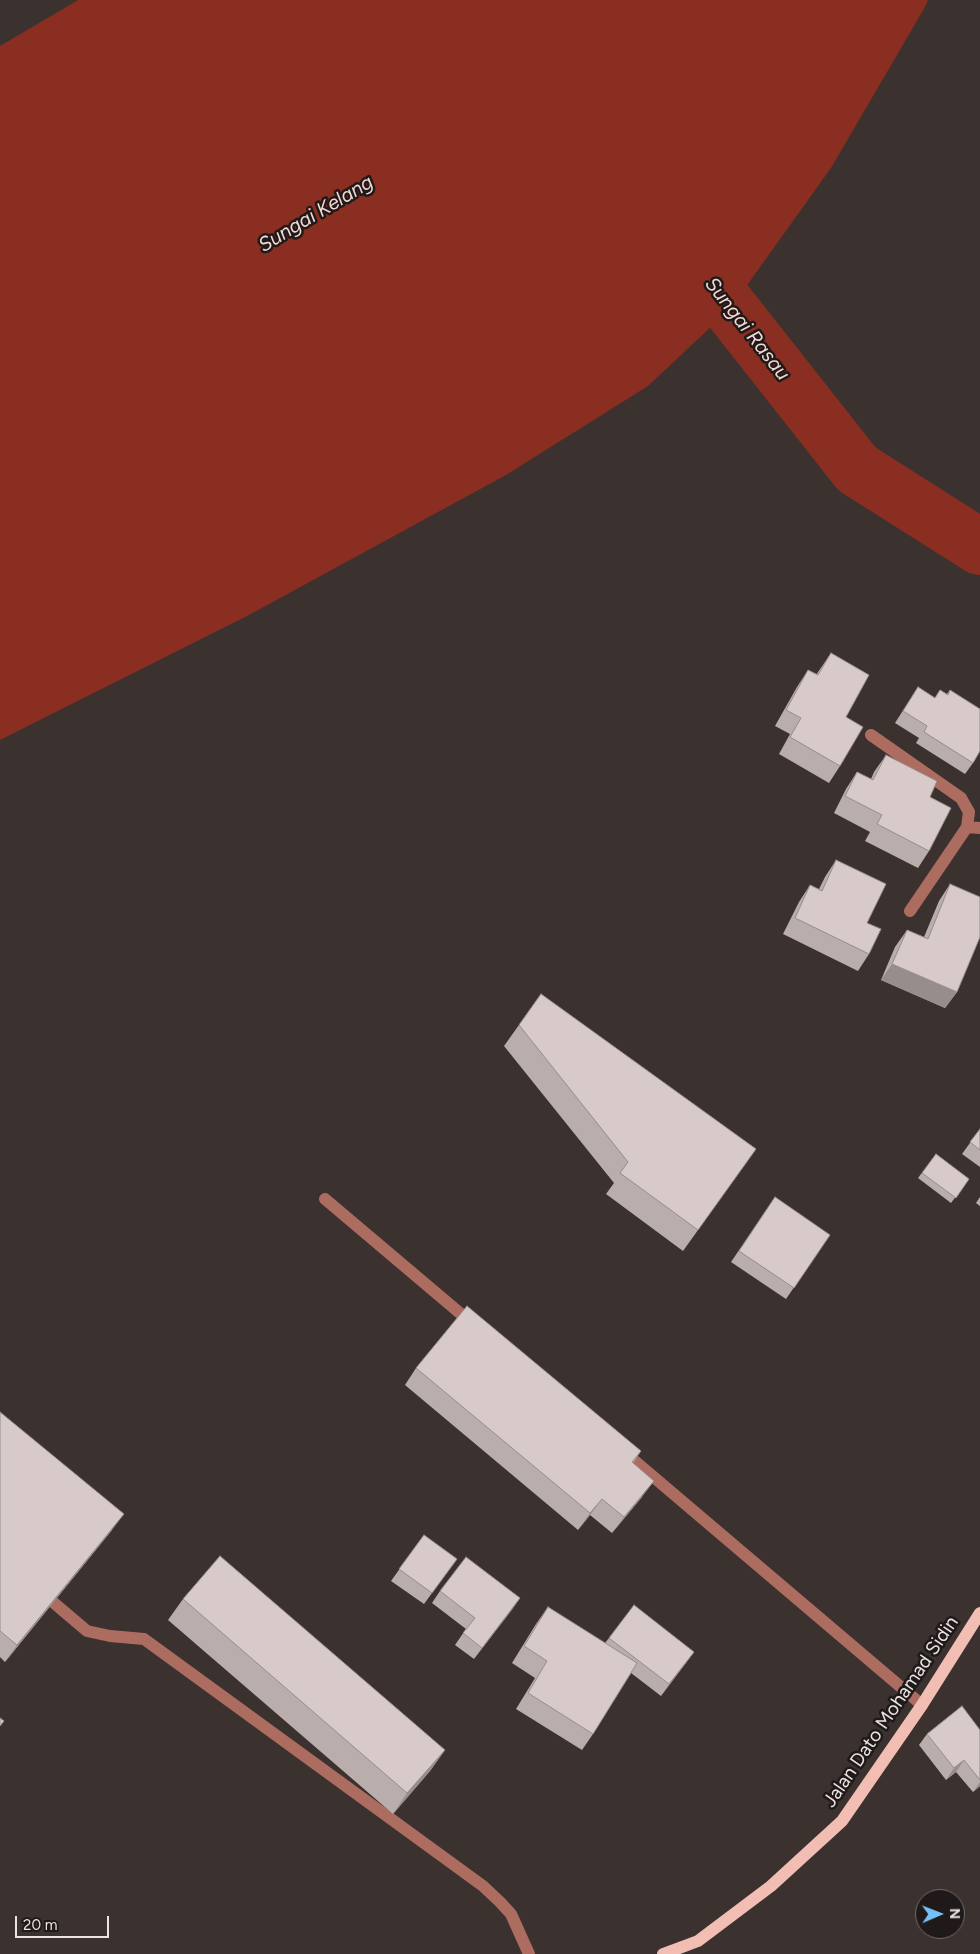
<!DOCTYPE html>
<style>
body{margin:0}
#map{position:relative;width:980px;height:1954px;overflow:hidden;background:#3b312f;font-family:Figtree,sans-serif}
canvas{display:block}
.north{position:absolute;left:915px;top:1889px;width:50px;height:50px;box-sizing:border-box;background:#1f1a19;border:1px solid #706a69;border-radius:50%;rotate:89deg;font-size:14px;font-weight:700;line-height:20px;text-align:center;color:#e9e3e1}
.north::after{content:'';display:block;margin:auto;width:18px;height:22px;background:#75c0f6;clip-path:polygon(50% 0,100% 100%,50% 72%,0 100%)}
.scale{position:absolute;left:15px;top:1916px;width:94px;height:22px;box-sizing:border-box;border:2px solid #e9e3e1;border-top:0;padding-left:6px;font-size:15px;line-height:18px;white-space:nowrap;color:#e9e3e1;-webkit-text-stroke:4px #1f1a19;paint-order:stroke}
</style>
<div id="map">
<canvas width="980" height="1954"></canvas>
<div class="north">N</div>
<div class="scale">20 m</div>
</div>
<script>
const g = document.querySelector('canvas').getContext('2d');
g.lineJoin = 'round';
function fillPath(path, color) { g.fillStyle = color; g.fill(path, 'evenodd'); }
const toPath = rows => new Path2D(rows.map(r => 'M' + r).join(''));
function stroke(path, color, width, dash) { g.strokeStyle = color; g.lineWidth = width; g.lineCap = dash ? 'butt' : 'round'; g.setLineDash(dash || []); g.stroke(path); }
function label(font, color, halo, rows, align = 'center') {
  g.font = font + ' Figtree,sans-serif'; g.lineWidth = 5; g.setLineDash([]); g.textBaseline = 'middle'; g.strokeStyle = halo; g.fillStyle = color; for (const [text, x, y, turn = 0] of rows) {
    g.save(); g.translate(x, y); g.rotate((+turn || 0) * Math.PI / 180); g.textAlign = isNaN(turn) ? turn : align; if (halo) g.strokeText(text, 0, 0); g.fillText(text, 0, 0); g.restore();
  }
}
fillPath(toPath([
 [78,0,928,0,925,7,831,168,730,309,648,386,506,475,249,615,0,740,0,46]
]), '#892e20');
stroke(toPath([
 [682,247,857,469,980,547]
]), '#892e20', 56);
stroke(toPath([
 [871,735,961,798,969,812,967,827],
 [910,911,967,827,980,828],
 [325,1199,474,1325],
 [623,1451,922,1705],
 [41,1592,87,1631,110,1636,144,1639,483,1886,500,1902,511,1914,529,1954]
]), '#ac6d60', 12);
stroke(toPath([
 [663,1954,698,1941,771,1886,842,1821,922,1705,980,1613]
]), '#f2bdb2', 12);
fillPath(toPath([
 [831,653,846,717,840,766,829,783,779,754,790,734,775,726,797,687,808,670,816,675],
 [918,687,935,698,940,690,947,694,950,690,973,763,965,774,916,743,919,738,895,723],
 [886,755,930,797,929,851,918,868,865,841,870,832,834,813,846,789,857,772,871,779,874,772],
 [836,860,867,923,869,954,858,971,783,934,799,902,810,885,819,889,825,877],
 [950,884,957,992,945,1008,881,980,895,947,907,930,924,937,939,901],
 [541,994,756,1149,683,1251,606,1194,614,1183,504,1046],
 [980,1129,980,1167,962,1154],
 [936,1154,969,1179,951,1203,918,1178],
 [775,1197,830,1235,786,1299,731,1262],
 [980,1197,980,1206,976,1203],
 [416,1368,641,1451,633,1463,642,1497,612,1533,590,1515,578,1530,405,1385],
 [0,1412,112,1530,5,1662,0,1657],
 [424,1535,457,1559,424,1604,391,1581],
 [440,1591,520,1598,474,1659,455,1645,466,1629,432,1603],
 [183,1599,445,1750,430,1771,393,1814,168,1620],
 [548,1607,605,1643,609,1638,694,1652,661,1696,631,1673,593,1734,582,1750,516,1709,535,1678,512,1663,536,1624],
 [980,1730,980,1786,973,1792,956,1772,946,1780,919,1745,927,1734]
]), '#b9aeac');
fillPath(toPath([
 [892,964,957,992,945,1008,881,980],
 [654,1481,642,1497,612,1533,624,1517],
 [602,1499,590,1515,578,1530,590,1513],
 [124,1514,112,1530,5,1662,17,1645],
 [520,1598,512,1610,474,1659,482,1648],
 [694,1652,686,1663,661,1696,669,1684],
 [445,1750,430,1771,393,1814,407,1793],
 [964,1760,956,1772,946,1780,954,1768],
 [980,1782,980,1786,973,1792]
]), '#968d8c');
const building = toPath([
 [831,653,869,675,846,717,863,727,840,766,790,737,801,718,786,710,808,670,818,675,831,653],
 [918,687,935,698,940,690,948,695,950,690,980,709,980,751,973,763,924,732,927,726,903,711,918,687],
 [886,755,937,781,930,797,951,808,929,851,877,824,882,815,845,796,857,772,873,780,886,755],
 [836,860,886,884,867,923,881,929,869,954,795,918,810,885,822,891,836,860],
 [950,884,980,897,980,937,957,992,892,964,907,930,928,939,950,884],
 [541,994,756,1149,698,1230,620,1173,628,1162,519,1025,541,994],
 [980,1129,980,1150,970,1142,980,1129],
 [936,1154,969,1179,956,1198,922,1173,936,1154],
 [775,1197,830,1235,794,1288,739,1251,775,1197],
 [467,1306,641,1451,632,1462,654,1481,624,1517,602,1499,590,1513,416,1368,467,1306],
 [0,1412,124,1514,17,1645,0,1631,0,1412],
 [424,1535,457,1559,432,1593,399,1569,424,1535],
 [220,1556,445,1750,407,1793,183,1599,220,1556],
 [466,1557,520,1598,482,1648,463,1633,475,1618,440,1591,466,1557],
 [634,1605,694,1652,669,1684,609,1638,634,1605],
 [548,1607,637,1663,593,1734,528,1693,547,1661,524,1646,548,1607],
 [962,1706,980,1730,980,1780,964,1760,954,1768,927,1734,962,1706],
 [0,1718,4,1721,0,1726,0,1718]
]);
fillPath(building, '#d7cac8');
stroke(building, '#968d8c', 1);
label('19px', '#e9e3e1', '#1f1a19', [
 ["Jalan Dato Mohamad Sidin",891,1712,-56]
]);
label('italic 20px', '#f3d8d3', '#1f1a19', [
 ["Sungai Kelang",316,214,-31],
 ["Sungai Rasau",747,329,52]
]);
</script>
